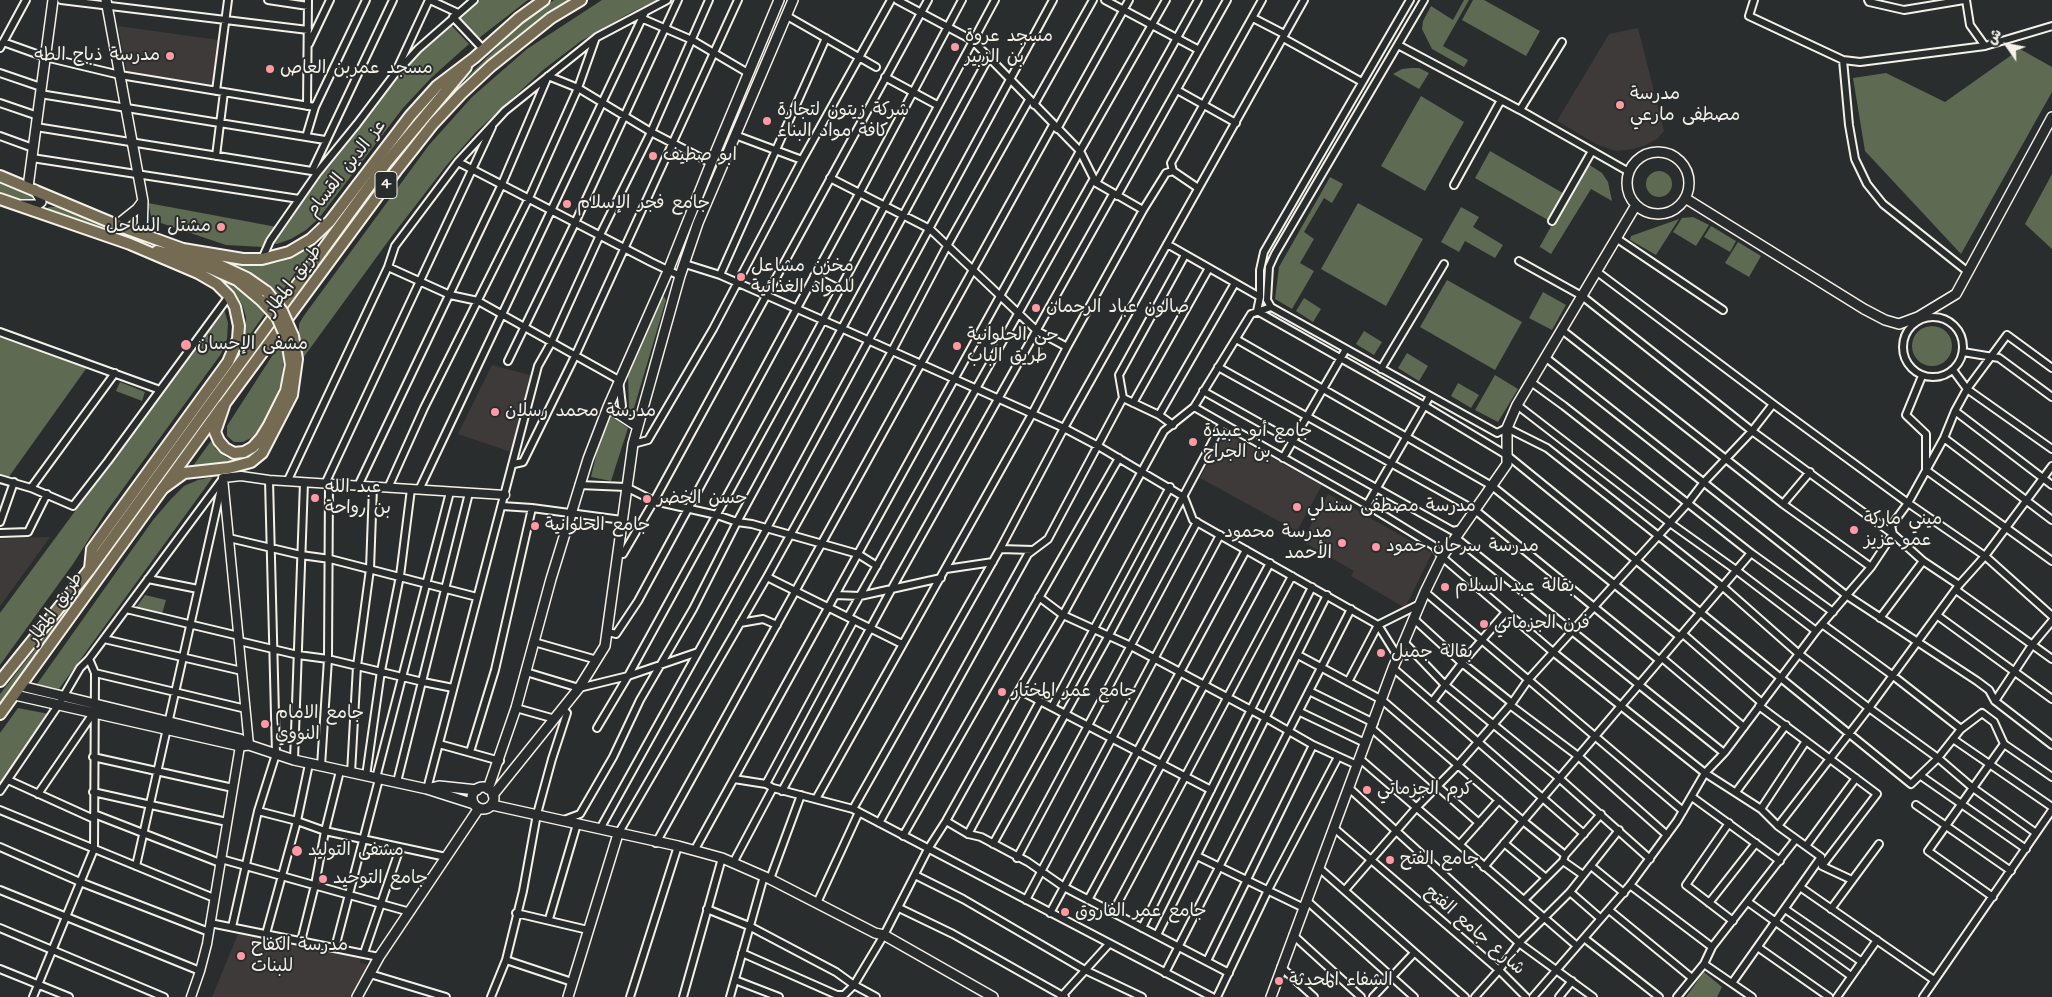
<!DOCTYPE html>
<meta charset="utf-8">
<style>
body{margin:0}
#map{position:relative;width:2052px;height:997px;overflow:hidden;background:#2a2d2e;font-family:"Architects Daughter","Playpen Sans Arabic",sans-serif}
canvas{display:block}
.north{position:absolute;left:1982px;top:20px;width:50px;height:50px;-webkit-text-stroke:4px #2a2d2e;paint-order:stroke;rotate:303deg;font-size:14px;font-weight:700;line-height:20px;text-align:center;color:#f4f1e8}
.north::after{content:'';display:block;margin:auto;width:18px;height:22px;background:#f4f1e8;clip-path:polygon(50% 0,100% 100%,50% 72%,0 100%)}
</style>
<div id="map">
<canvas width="2052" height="997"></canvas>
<div class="north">ش</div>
</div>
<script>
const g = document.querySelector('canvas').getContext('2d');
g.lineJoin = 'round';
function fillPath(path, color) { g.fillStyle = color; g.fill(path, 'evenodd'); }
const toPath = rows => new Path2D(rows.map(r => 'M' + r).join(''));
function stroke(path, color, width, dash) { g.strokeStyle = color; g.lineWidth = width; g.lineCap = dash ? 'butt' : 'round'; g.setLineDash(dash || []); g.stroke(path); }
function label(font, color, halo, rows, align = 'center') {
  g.font = font + ' "Architects Daughter","Playpen Sans Arabic",sans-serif'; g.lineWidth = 4; g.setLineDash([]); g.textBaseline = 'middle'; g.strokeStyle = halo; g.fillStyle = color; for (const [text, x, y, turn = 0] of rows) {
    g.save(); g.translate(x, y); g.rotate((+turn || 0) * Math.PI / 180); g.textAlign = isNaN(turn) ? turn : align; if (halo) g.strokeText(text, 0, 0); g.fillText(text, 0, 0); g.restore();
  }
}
fillPath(toPath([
 [118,26,218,40,212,86,127,73],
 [1638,28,1664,131,1658,138,1646,145,1633,149,1616,151,1598,145,1557,121,1609,34],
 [492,365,533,376,511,452,458,434],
 [1225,433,1322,485,1297,531,1200,478],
 [1328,494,1432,553,1405,608,1351,576,1354,571,1302,541],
 [50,537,35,558,0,606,0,539],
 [238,934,361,957,360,963,368,965,350,997,212,997]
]), '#3e3a3a');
fillPath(toPath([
 [480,0,528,0,479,38,459,17],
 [554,0,570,0,528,28,461,83,523,22],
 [602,0,657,0,628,14,581,41,543,70,476,132,446,166,392,236,303,358,299,332,299,324,303,317,429,145,472,97,527,49],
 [1464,0,1469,0,1443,46,1468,60,1464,67,1432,49,1422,29,1423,21,1431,6,1453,20],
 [1473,0,1484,0,1540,31,1526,56,1462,20],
 [451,25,469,44,431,78,403,108,319,218,306,230,291,239,277,244,271,244,307,190,380,99,413,60],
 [2020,49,2052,67,2052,92,1961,254,1865,151,1853,78,1886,73,1945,102],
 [1411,68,1419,68,1429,73,1419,89,1393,74,1402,69],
 [1421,96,1464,122,1425,191,1381,166],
 [1490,151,1568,196,1588,164,1602,173,1608,182,1612,201,1591,189,1551,254,1540,247,1539,248,1553,223,1475,178],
 '1646 184a13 13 0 1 1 26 0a13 13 0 1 1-26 0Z',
 [2052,174,2052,249,2025,224],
 [1330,177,1343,184,1332,203,1324,198,1304,232,1314,239,1300,263,1314,271,1292,309,1275,299,1279,267],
 [0,183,30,194,37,201,18,202,0,194],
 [148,203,277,227,263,247,226,245,152,220],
 [1358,203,1423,239,1386,306,1321,269],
 [49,207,59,207,147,242,49,213,46,209],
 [1461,207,1479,217,1473,227,1503,245,1495,258,1465,241,1459,252,1441,242],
 [1693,217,1709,225,1696,246,1673,232,1682,218],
 [1679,219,1656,255,1630,240,1631,236],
 [1711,226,1736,241,1730,252,1704,237],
 [318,241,278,297,265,284,247,273,221,262,240,265,276,263,293,258],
 [1738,242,1761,256,1749,277,1725,263],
 [216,277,246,293,259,302,266,312,244,343,246,317,242,304,232,291],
 [1447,280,1522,322,1495,370,1420,327],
 [1543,292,1566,305,1552,330,1529,318],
 [662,294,666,300,634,408,629,410,628,376],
 [1304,298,1321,309,1313,322,1296,311],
 [224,309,228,323,227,339,221,354,106,512,73,564,0,665,0,613],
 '1912 346a20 20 0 1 1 40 0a20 20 0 1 1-40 0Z',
 [1364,331,1382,342,1374,355,1356,344],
 [0,337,88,366,8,478,0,475],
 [281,342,284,352,282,380,270,413,262,427,251,438,243,442,234,442,227,436,227,426],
 [1407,353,1428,366,1419,381,1398,368],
 [1495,375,1518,389,1498,422,1475,410],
 [120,382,145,392,142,401,116,391],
 [1458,383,1479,395,1471,408,1451,396],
 [611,416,628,428,611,481,591,477,599,443],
 [211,441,216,449,227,458,241,460,190,470],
 [213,477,59,689,37,684,153,520,171,499,184,486,198,480],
 [93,576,15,683,0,705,0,694],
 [145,595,166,600,162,614,135,609],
 [18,708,49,714,0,783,0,733],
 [1704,972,1722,987,1717,997,1686,997]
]), '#5e6a51');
const minor = toPath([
 [61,0,308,30],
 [268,0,308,6],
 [430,0,458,13],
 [897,0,972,40,1080,151,1096,183,1143,210],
 [1105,0,1199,50],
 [1410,0,1264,252,1260,270,1260,297,1257,311,1425,406,1508,456,1911,784,1938,758,1973,788,2036,833],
 [1424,0,1275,254,1269,267,1267,300,1271,307,1497,433,1507,428,1547,448,1722,586,1799,654,1869,708,1938,758,1961,729,1982,713,1994,722,2004,744,2052,777],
 [1754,0,1749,16,1843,60,1860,62,1985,46],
 [1868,0,1869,2,1904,10,1964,0],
 [1966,0,1970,25,1985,46,2052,26],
 [787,16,876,67],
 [453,17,483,49],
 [641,18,692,40,748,73],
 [1253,18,1284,34],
 [1283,38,1362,82],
 [3,42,45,57,120,75,315,107],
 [309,44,330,0],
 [1398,45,1520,110,1629,172],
 [0,48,26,0],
 [1843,60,1849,125,1855,159,1867,184,1883,204,1968,272],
 [397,69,429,0],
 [0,73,41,87],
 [885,77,937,105],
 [1177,90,1236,123],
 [216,91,228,0],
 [40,94,325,140],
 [0,103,38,116],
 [1034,105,1093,0],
 [307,106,308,0],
 [1520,110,1562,42],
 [36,127,318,172],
 [1057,129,1129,0],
 [735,135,802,160],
 [0,136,33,148],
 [306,137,315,107,366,0],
 [216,156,224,92],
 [32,158,299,199],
 [458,162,651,262,680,276],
 [312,171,393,0],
 [1173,171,1198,188],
 [830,178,930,229,1037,331,1067,347],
 [1096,183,1198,0],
 [1454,185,1501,100],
 [1117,196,1227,0],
 [1552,221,1592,151],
 [1616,238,1723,310],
 [1167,244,1260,297],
 [262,259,270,241,318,172,357,124,394,75,418,49,474,0],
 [1519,261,1582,296,1752,431,1893,534,1923,561,1959,585],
 [685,264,720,275,843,329,1064,428,1098,446,1184,497,1193,520,1378,625,1398,657],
 [388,267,450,295,478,301,619,380,622,406],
 [720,275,826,38],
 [814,276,839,289],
 '1903 347a30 30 0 1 1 60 0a30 30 0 1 1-60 0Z',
 [1562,330,1783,504,1871,567],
 [0,332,160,390],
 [1236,339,1492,486,1680,637],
 [1963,352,1999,358,2052,397],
 [1545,357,1846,595,1977,681,1989,690,1995,701,2052,745],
 [508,361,575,223,678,0],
 [1218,367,1475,510,1659,660],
 [1381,369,1444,264],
 [1953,370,1967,389,2052,449],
 [1922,376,1906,415,1926,434,1926,470,2052,561],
 [1531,382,1564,406,1751,553,1833,612],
 [1203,391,1453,531,1462,529],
 [1123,398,1159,415,1173,425],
 [1133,403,1209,268],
 [1773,404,1908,503,1985,556,2052,616],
 [1517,405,1670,523,1736,570,1816,631],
 [1194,407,1367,505,1434,546,1442,557,1553,652,1705,773,1761,809,1778,826,1821,857,1822,866,1852,880],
 [1955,411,2052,485],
 [1159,415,1235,283],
 [1944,438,2052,520],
 [633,444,648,440,713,329,802,160,891,0],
 [1283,458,1346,349],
 [514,464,523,462,576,354,738,0],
 [0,479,31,488,73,506,108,461,229,296],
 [288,480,388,267,395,246,458,162,505,111,597,37,667,0],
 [325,484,492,127],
 [579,485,626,487,654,501,717,515,737,522,752,524,858,554,877,566],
 [358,486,502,184,548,76,578,88,651,132,711,163],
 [31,488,115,373],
 [388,488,424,408,529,198,578,88,595,40],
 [419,490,645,12],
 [1783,504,1810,472],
 [1367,505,1430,396],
 [502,506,532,508,622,520],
 [0,522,14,482],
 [0,533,28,532,47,494],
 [229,538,301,555,330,559,477,597],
 [1456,538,1724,753],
 [1000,549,1033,550],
 [618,553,623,554,654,501,928,0],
 [946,569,993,562],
 [767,577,902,644],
 [148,579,198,589],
 [1956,590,2052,659],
 [1425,592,1683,811],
 [835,595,860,596,941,578],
 [1039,597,1063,615,1131,646,1266,718,1313,745,1357,765],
 [126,609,239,636],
 [1938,616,2052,699],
 [848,617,1093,180],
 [1880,618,1923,561],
 [1415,620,1462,663,1512,703],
 [740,623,763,619,777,625],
 [1822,624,1892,675,1961,729],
 [608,632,616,634,638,601,860,192,962,0],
 [1683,634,1762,703],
 [104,639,242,671],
 [239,641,298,655,328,659,423,682,453,688],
 [534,642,597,660],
 [1404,642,1445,685,1559,778,1650,859],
 [1298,655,1382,700,1523,821,1565,855,1563,861,1583,875],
 [1662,658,1744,727],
 [1393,668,1584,834],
 [526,672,579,688,628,676,698,652],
 [95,673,246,709],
 [1348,682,1378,625,1420,604],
 [1019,690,1211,790],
 [1309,691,1374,723],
 [1995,701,2032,645,2052,621],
 [1432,702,1462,663,1506,612],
 [1510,705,1578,756,1667,835],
 [1759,706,1877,794,1822,866],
 [1052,707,1170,487],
 [516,708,555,719],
 [1300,712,1365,743],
 [597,728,628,676,805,354,995,0],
 [1371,728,1479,823],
 [1953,739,2052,807],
 [439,744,500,761],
 [470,752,495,670,532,508],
 [93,757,233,788],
 [1360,759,1577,946],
 [294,760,304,482],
 [321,766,328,659,329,484],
 [351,773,357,666,370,569,373,487],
 [366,776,381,671,400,576,411,489],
 [1921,776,2026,849],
 [376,778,450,492],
 [734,779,766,784,773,788,853,809,1212,997],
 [8,780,94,819],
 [397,782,469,493],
 [766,784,854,620],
 [1349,788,1519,943,1593,997],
 [427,789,538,366,551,343,600,235,651,132,709,0],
 [0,791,59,704,80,668,89,659,221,481],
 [782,791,891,590,1113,194],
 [93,792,227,822],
 [1736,792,1786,725],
 [38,794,94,712],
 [1692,797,1780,861],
 [816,799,1032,414,1067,347,1143,210,1166,173,1173,171,1171,163,1262,0],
 [1916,805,2011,871],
 [853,809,1000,549,1064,428,1304,0],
 [1761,809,1806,741],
 [0,810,214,898],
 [258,811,297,821,325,831,446,857],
 [94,814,220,863],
 [564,820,580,814,613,757,640,700,693,609,737,522,989,57],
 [946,821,968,834,981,837,1028,862,1064,887,1229,973],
 [879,823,1028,554,1048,539,1123,398,1119,375,1185,255],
 [1729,823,1686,885,1733,921],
 [1778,826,1869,708,1959,585,1985,556,2052,466],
 [1334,828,1499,970,1526,997],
 [600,829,767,528,1053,0],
 [618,834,767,577,892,351,947,246,1029,100],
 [968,834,1040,701],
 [903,836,1119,458],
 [656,843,1053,125],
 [1504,843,1546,878],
 [993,844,1109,635,1222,424],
 [1460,844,1499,800],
 [1806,846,1856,778],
 [0,847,80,882,209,932],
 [694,851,1080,151,1166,0],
 [1565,855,1601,814],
 [1197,856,1304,908],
 [1017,858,1197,522],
 [221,859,410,912],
 [733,863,773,788],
 [136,866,222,484],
 [1591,866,1624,893],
 [1484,867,1751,553],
 [1319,868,1465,997],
 [915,875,963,899,1085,970,1142,997],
 [770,879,801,795],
 [1630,885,1712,947],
 [1800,887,1934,980],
 [0,890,200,971],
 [1345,890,1416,808,1458,765,1512,703,1528,680,1688,503,1704,482,1752,431,1773,404,1596,271],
 [1570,892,1600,918],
 [1993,897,1928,851,2004,744],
 [1026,900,1220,535],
 [1088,900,1270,563],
 [1306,900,1414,997],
 [1524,900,1563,861],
 [1748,902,1851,976],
 [817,903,859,812],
 [1709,903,1756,843],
 [899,908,953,934,1065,997],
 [707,909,749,926,836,972,854,985,876,997],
 [1785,909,1862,962],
 [1831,909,1879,844],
 [1609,910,1692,978],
 [1113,912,1292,576],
 [516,913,588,930],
 [1050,913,1246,550],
 [549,919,577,824],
 [210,923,379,957],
 [232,927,258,811,276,754,269,480],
 [0,928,164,997],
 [1142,928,1312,587],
 [266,934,297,821,309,764],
 [1157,935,1327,595],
 [1293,935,1361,997],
 [1584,938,1659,997],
 [301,941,315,885,325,831,340,771],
 [335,948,379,779],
 [1759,948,1829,997],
 [364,953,400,848],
 [742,953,837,995,844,995,854,985,884,935,928,849,946,821,1019,690,1063,615,1164,431,1194,407,1251,314,1271,307],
 [506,960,572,982],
 [1207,961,1313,745],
 [1704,964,1752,997],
 [1281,967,1314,997],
 [0,969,69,997],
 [1165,973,1351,609],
 [370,974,446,997],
 [735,980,779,997],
 [1732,983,1821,857],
 [33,997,94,849,95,673,89,659],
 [491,997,506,960,523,891,537,814,552,759,567,713,563,709],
 [630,997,678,846],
 [683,997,722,858],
 [730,997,764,876],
 [1061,997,1109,944],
 [1217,997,1268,890,1338,757],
 [1373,997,1414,953],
 [1475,997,1499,970,1519,943,1570,892,1619,830],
 [1533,997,1630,885,1677,821,1705,773,1725,752,1816,631,1871,567,1893,534,1891,526,1908,503,1944,438,1955,411,1967,389,2007,335,2052,368],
 [1559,997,1572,981],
 [1677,997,1704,964,1712,947,1796,839],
 [1837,997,1877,940],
 [1923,997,2052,810]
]);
const tertiary = toPath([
 [249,745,223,478,241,476,269,480,505,495],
 [191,997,200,971,207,944,240,746]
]);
const secondary = toPath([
 [106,0,143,201,142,234],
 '1627 183a31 31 0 1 1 62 0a31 31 0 1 1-62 0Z',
 [28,187,53,0],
 [1685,198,1864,309,1885,320,1899,324,1918,317,1956,294,2052,117],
 [22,205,37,205,41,202,40,198,35,190],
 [117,225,137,209,143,201],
 [608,407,637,426],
 [21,686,240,739,249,745,294,760,427,789,474,804],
 [15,695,240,746,249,745],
 '472 798a11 11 0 1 1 22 0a11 11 0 1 1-22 0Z',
 [427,789,439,786,477,790],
 [488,789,516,708,551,579,588,459,608,407,668,271,711,163,779,0],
 [493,795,579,688,605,646,633,444,680,276,698,223,793,0],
 [492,805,678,846,722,858,770,879,875,933,884,935,993,997],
 [357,997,379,957,479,808],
 [568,997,618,834],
 [1271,997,1393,668,1425,592,1442,557,1507,464,1507,428,1517,405,1636,205]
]);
const primary = toPath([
 [0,681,90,569,386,163,466,67],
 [0,714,223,405]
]);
const trunk = toPath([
 [0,176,117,225,183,249,243,259,262,259,289,252,311,239,330,221,410,116,437,86,474,58,519,18,544,0],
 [0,199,130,244,198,273,217,284,229,296,235,307,239,326,238,339,228,362,92,549,90,569],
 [157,251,189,259,237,280,262,301],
 [200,256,247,278,267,292],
 [287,340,291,365,286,391,269,425,261,438,253,447,244,452,234,453,225,448,219,441,215,432,225,403,396,171,433,124,461,94,491,66,551,18,581,0],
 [162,489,184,473,229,468,251,462,262,453,292,395,297,359,293,336]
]);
stroke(minor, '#f4f1e8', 10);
stroke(tertiary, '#f4f1e8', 11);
stroke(secondary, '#f4f1e8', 12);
stroke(primary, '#f4f1e8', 14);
stroke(trunk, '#f4f1e8', 14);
stroke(minor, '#2a2d2e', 6);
stroke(tertiary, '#2a2d2e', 8);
stroke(secondary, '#2a2d2e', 9);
stroke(primary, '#746b52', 10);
stroke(trunk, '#746b52', 10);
const trunkBridge = toPath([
 [267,292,282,311,293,336],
 [262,301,277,317,287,340]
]);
stroke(trunkBridge, '#f4f1e8', 14, []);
stroke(trunkBridge, '#746b52', 10);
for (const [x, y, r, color] of [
 [955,47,5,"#ff9aa2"],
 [170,56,5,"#ff9aa2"],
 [270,69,5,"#ff9aa2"],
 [1620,105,5,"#ff9aa2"],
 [767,121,5,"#ff9aa2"],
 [653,156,5,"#ff9aa2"],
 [567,204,5,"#ff9aa2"],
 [221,227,5,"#ff9aa2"],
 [741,277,5,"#ff9aa2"],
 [1036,308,5,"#ff9aa2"],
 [186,345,6,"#ff9aa2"],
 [957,346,5,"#ff9aa2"],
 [495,412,5,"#ff9aa2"],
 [1193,442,5,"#ff9aa2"],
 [315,498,5,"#ff9aa2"],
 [647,499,5,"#ff9aa2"],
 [1297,507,5,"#ff9aa2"],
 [535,526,5,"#ff9aa2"],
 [1854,530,5,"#ff9aa2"],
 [1342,543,5,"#ff9aa2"],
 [1376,547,5,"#ff9aa2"],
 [1445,587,5,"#ff9aa2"],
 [1484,624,5,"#ff9aa2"],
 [1381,653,5,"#ff9aa2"],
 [1002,692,5,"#ff9aa2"],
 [265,724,5,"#ff9aa2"],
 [1367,790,5,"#ff9aa2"],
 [297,851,6,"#ff9aa2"],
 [1390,860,5,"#ff9aa2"],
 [323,879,5,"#ff9aa2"],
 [1065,912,5,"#ff9aa2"],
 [241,956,5,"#ff9aa2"],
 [1279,981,5,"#ff9aa2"]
]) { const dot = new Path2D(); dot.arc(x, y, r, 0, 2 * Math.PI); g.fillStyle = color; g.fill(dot); stroke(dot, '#2a2d2e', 2); }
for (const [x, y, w] of [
 [386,185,22]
]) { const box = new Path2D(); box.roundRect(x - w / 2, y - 13.5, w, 27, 4); g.fillStyle = '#2a2d2e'; g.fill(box); stroke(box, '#f4f1e8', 1); }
label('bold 16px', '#f4f1e8', null, [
 ["4",386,185]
]);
label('18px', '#f4f1e8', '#2a2d2e', [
 ["مسجد عروة",965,37],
 ["بن الزبير",965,58],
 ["مدرسة ذباح الطه",160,56,"right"],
 ["مسجد عمربن العاص",280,69],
 ["مدرسة",1630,95],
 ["مصطفى مارعي",1630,116],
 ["شركة زيتون لتجارة",777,111],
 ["كافة مواد البناء",777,132],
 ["ابو صطيف",663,156],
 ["جامع فجر الإسلام",577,204],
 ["مشتل الساحل",211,227,"right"],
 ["مخزن مشاعل",751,267],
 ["للمواد الغذائية",751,288],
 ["صالون عباد الرحمان",1046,308],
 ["حي الحلوانية",967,336],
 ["طريق الباب",967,357],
 ["مشفى الإحسان",197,345],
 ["مدرسة محمد رسلان",505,412],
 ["جامع أبو عبيدة",1203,432],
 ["بن الجراح",1203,453],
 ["عبد الله",325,488],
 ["بن رواحة",325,509],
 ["حسن الخضر",657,499],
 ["مدرسة مصطفى سندلي",1307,507],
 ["ميني ماركة",1864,520],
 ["عمو عزيز",1864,541],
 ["جامع الحلوانية",545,526],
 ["مدرسة محمود",1332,533,"right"],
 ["الأحمد",1332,554,"right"],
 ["مدرسة سرحان حمود",1386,547],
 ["بقالة عبد السلام",1455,587],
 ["فرن الجزماتي",1494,624],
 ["بقالة جميل",1391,653],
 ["جامع عمر المختار",1012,692],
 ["جامع الامام",275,714],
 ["النووي",275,735],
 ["كرم الجزماتي",1377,790],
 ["مشفى التوليد",308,851],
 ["جامع الفتح",1400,860],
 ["جامع التوحيد",333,879],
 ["جامع عمر الفاروق",1075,912],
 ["مدرسة الكفاح",251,946],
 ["للبنات",251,967],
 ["الشفاء المحدثة",1289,981]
], 'left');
label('18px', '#f4f1e8', '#2a2d2e', [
 ["عز الدين القسام",347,169,-52],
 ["طريق المطار",294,281,-53],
 ["طريق المطار",56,609,-55],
 ["شارع جامع الفتح",1474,931,41]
]);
</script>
